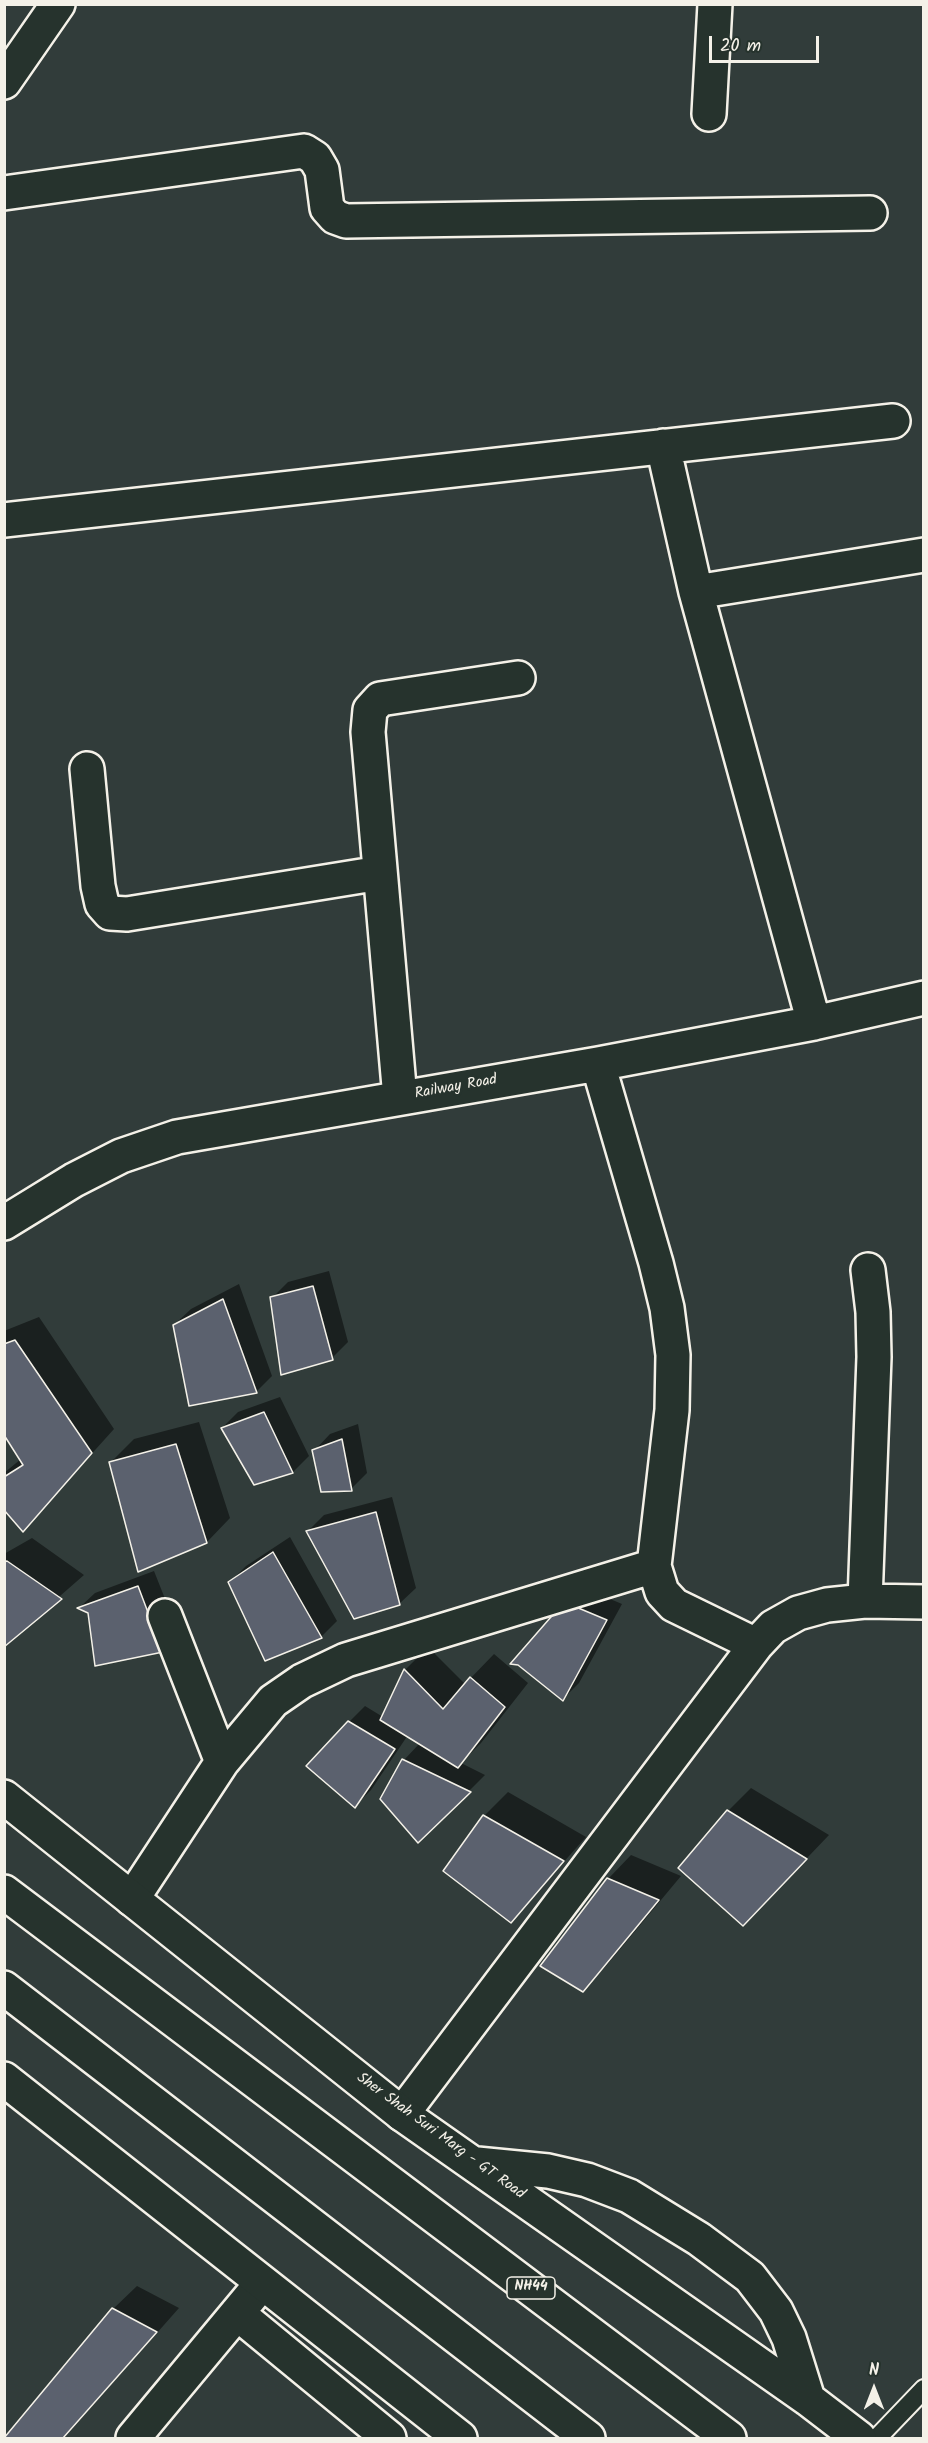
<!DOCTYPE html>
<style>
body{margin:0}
#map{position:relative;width:928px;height:2443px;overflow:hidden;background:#313c3a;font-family:Kalam,sans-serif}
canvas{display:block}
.frame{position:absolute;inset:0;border:6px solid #f4f1e8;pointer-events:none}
.north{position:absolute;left:844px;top:2359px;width:60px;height:60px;-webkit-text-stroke:4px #26332d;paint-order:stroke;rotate:0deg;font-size:16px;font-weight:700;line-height:24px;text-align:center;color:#f4f1e8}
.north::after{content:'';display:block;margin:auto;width:21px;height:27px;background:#f4f1e8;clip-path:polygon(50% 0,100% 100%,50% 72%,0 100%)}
.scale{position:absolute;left:709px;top:36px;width:110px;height:27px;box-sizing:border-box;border:3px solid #f4f1e8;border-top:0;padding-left:8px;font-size:18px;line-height:21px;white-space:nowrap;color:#f4f1e8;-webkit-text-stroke:4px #26332d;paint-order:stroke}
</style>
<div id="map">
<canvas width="928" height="2443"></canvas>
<div class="frame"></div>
<div class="north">N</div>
<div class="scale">20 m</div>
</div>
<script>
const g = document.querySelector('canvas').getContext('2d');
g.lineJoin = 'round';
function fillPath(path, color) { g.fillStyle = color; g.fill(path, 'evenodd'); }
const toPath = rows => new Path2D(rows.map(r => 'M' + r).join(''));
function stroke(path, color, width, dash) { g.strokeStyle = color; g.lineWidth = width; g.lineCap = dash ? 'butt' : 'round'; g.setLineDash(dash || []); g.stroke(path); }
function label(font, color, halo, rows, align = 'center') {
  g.font = font + ' Kalam,sans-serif'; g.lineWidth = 5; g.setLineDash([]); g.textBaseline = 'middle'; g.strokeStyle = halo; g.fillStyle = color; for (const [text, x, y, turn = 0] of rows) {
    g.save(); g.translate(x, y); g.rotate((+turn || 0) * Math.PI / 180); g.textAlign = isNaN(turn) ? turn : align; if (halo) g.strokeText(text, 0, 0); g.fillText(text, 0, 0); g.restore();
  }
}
fillPath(toPath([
 [329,1271,348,1342,332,1358,272,1298,288,1282],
 [239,1284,272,1376,256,1392,174,1325,191,1309],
 [39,1317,114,1429,23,1530,4,1507,4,1473,21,1459,4,1433,4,1331],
 [280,1397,309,1456,293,1472,255,1483,222,1428,238,1412],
 [199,1422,230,1518,207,1542,111,1462,134,1439],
 [358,1424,367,1473,351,1489,314,1451,330,1434],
 [392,1497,416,1588,399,1604,308,1531,324,1515],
 [290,1537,337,1621,321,1637,230,1582,246,1566],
 [32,1538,84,1575,4,1645,4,1554],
 [154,1571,179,1634,79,1608,95,1593],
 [582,1587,622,1604,579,1683,563,1699,519,1663],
 [428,1647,465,1684,494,1654,528,1683,481,1743,461,1763,485,1775,419,1841,382,1798,404,1760,420,1743,408,1735,371,1790,355,1806,349,1722,365,1706,383,1717,405,1670],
 [751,1788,829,1835,766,1901,728,1811],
 [508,1792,586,1837,511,1921,484,1816],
 [631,1855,681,1876,606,1966,583,1990,608,1879],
 [137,2286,179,2308,64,2438,6,2438,113,2309]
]), '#0007');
const building = toPath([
 [313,1286,333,1360,281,1375,270,1297,313,1286],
 [223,1299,257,1393,189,1406,173,1325,223,1299],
 [15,1340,92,1453,23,1532,4,1510,4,1477,23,1465,4,1435,4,1344,15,1340],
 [264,1412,293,1473,254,1485,221,1428,264,1412],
 [342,1439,352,1491,321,1492,312,1450,342,1439],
 [176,1444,207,1543,138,1572,109,1462,176,1444],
 [376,1512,400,1605,354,1619,306,1531,376,1512],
 [273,1552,322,1638,265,1661,228,1582,273,1552],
 [7,1561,62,1599,4,1647,4,1562,7,1561],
 [138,1586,163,1652,95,1666,88,1613,77,1608,138,1586],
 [564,1602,607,1620,563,1701,518,1665,510,1664,564,1602],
 [404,1669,443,1709,470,1677,505,1707,458,1768,380,1720,404,1669],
 [348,1721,395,1749,355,1808,306,1766,348,1721],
 [402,1759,471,1792,418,1843,380,1799,402,1759],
 [727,1810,807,1859,743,1926,678,1868,727,1810],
 [483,1815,564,1861,511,1923,443,1871,483,1815],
 [607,1878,659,1900,583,1992,540,1966,607,1878],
 [112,2308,157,2332,63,2438,4,2438,112,2308]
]);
fillPath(building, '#5b616e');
stroke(building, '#f4f1e8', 1.5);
const lane = toPath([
 [877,2438,924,2389]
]);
const street = toPath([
 [4,82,58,4],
 [709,114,715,4],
 [4,193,304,151,315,158,322,170,327,208,335,217,346,221,870,213],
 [663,446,696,592,814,1023],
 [4,520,893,421],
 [696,592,924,555],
 [87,769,98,886,102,904,110,913,127,914,380,873],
 [598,1064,656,1263,667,1308,673,1355,672,1410,654,1566,662,1592,674,1605,756,1645],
 [400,1098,368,732,370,710,380,699,518,678],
 [4,1223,74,1180,121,1156,177,1137,598,1064,814,1023,924,998],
 [865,1601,874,1357,873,1312,868,1270],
 [165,1616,222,1762],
 [132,1899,222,1762,273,1701,302,1681,346,1660,654,1566],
 [402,2114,756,1645,773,1627,798,1613,827,1605,865,1601,924,1602],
 [237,2313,389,2438],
 [133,2438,262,2283]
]);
const secondary = toPath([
 [4,1797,402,2114,808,2399,859,2438],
 [4,2079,460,2438],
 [477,2164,548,2171,587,2180,629,2196,699,2239,750,2277,776,2311,789,2338,808,2399]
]);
const highway = toPath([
 [4,1892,729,2438],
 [4,1988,588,2438]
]);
stroke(lane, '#f4f1e8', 22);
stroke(street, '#f4f1e8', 38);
stroke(secondary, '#f4f1e8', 38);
stroke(highway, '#f4f1e8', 38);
stroke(lane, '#26332d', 18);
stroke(street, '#26332d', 33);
stroke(secondary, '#26332d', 33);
stroke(highway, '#26332d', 33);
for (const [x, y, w] of [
 [531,2288,48]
]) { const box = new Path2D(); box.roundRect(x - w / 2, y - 11, w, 22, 4.5); g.fillStyle = '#26332d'; g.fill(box); stroke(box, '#f4f1e8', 1.5); }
label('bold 14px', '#f4f1e8', null, [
 ["NH44",531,2288]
]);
label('15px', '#f4f1e8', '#26332d', [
 ["Railway Road",456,1088,-10],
 ["Sher Shah Suri Marg - GT Road",440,2137,36]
]);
</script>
